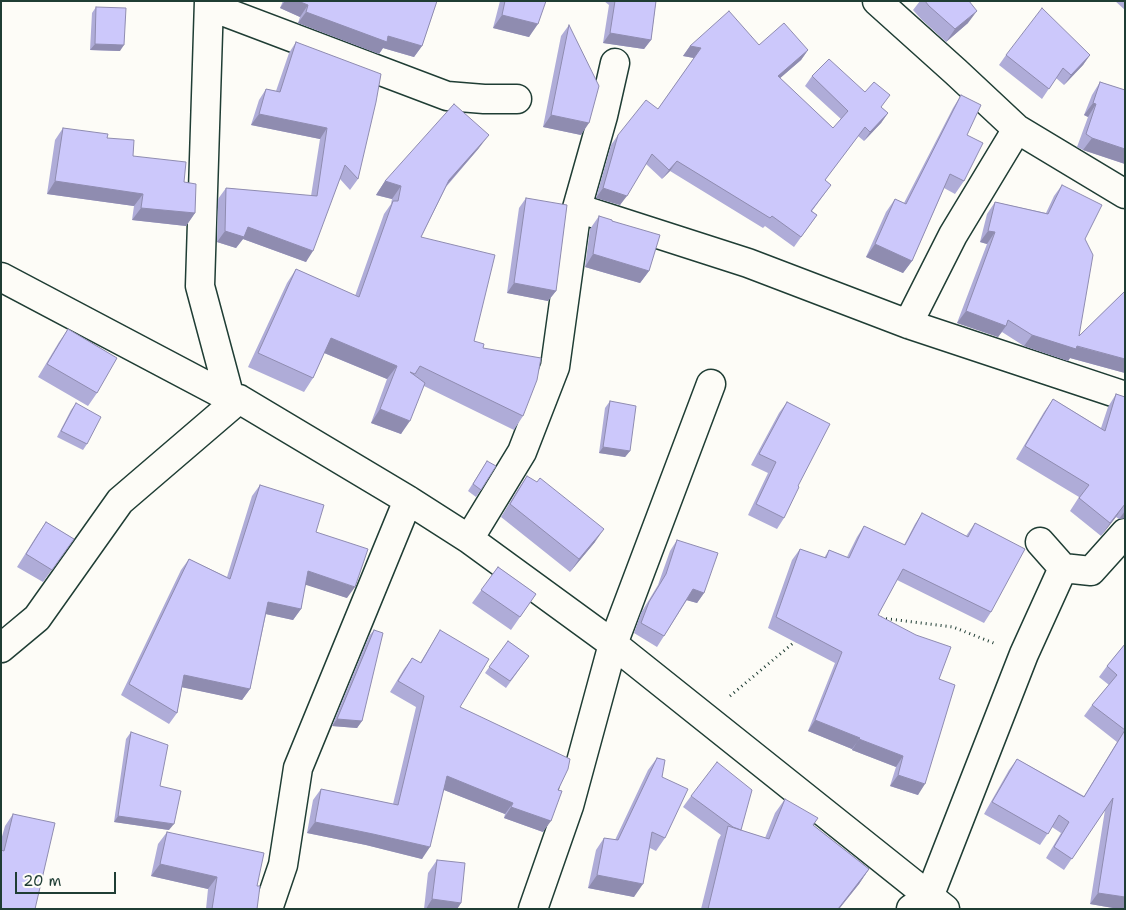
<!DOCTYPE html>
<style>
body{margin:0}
#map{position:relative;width:1126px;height:910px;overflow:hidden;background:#fdfcf7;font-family:"Shantell Sans",sans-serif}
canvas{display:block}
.frame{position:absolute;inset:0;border:2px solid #1f3d34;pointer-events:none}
.scale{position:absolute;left:15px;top:872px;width:101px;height:22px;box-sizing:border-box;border:2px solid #1f3d34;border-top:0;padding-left:6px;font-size:15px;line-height:18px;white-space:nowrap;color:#1f3d34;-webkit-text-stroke:4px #fdfcf7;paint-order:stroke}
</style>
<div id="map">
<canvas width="1126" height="910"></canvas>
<div class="frame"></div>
<div class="scale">20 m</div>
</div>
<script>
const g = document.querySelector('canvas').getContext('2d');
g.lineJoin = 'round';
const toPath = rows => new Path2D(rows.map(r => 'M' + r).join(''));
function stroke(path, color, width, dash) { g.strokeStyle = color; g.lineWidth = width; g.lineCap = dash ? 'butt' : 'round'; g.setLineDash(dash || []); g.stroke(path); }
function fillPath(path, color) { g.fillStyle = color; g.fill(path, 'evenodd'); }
const street = toPath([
 [209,1,200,286,230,398],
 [877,1,956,72,1017,129,953,235,908,324],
 [209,6,447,96,484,99,517,99],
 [1017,129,1125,194],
 [577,208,748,263,908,324,1125,396],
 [1,277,230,398,239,399,408,500,469,539,613,644,945,909],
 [469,539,522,452,555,367,577,208,603,116,615,63],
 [1040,542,1063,568,1091,571,1125,533],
 [1,648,37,618,120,501,239,399],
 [268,909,283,865,298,768,408,500],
 [533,909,569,806,613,644,711,384],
 [911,909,929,897,1024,654,1063,568]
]);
stroke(street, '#1f3d34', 31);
stroke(toPath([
 [881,618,953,627,996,644],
 [730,696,798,639]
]), '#1f3d34', 3, [1, 4]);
stroke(street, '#fdfcf7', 28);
fillPath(toPath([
 [283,1,437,1,422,46,414,57,383,48,379,54,298,23,300,17,280,8],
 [500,1,546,1,529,37,493,28],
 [604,1,656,1,651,40,644,49,603,43,609,5],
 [920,1,969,1,968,23,946,42,921,19,913,10],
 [1115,1,1125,1,1125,10],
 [96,7,120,51,90,50,92,13],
 [569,25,581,135,543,127,561,36],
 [296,42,358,179,350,190,340,179,306,262,243,239,236,248,217,242,218,199,226,188,311,196,320,139,251,125,259,100,266,89,276,91,289,53],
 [759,45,808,50,801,60,780,78,833,128,841,119,805,86,812,76,881,107,888,113,881,123,864,141,858,136,825,180,831,185,812,211,817,215,794,247,765,226,763,228,670,171,662,179,646,164,620,205,596,198,611,145,618,135,658,109,694,58,683,56,690,46],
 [1006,55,1090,55,1083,65,1064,85,1056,78,1042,99,999,65],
 [1100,82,1125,90,1125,164,1083,150,1077,147,1088,117,1084,115,1092,95],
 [961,95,967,135,964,181,955,194,944,188,912,261,903,273,866,257,886,212,895,199,904,203,953,108],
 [63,128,107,138,133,156,184,182,195,213,186,226,132,220,134,206,47,194,55,140],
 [479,148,446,187,421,237,474,341,483,348,523,416,514,430,424,386,401,434,371,423,387,379,324,353,313,378,304,392,248,367,287,283,296,269,355,296,384,214,391,204,392,199,376,195,385,181],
 [1062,185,1085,239,1079,336,1125,291,1125,373,1070,358,1068,361,1024,346,1002,332,998,337,957,323,987,244,980,242,987,214,995,202,1046,213,1054,196],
 [526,198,556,291,548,301,507,293,519,208],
 [599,216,612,221,649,271,640,283,585,267,590,229],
 [68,329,97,393,88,406,38,377,59,342],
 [1116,394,1125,397,1125,518,1119,519,1116,517,1101,536,1070,511,1079,497,1016,459,1044,412,1053,399,1101,428,1108,407],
 [610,401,630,451,625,457,599,453,605,408],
 [787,402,784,518,777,529,748,515,768,473,751,465,779,413],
 [76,403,87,444,83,450,57,437,71,410],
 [487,461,481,490,476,497,468,491],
 [527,476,595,542,570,572,501,517,518,489],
 [260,485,316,532,347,598,305,584,301,609,293,620,266,614,250,689,242,700,182,687,177,713,169,724,121,695,181,570,189,559,227,577,252,496],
 [922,513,966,536,975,523,991,612,984,623,897,580,878,615,939,679,918,795,890,786,896,767,852,750,852,749,808,731,835,663,768,628,792,560,800,549,824,558,829,550,847,557,857,537,864,526,904,545,915,524],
 [46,522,74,539,43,582,17,567,37,535],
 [677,540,704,593,697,603,687,600,664,636,657,647,634,633,641,613,658,585,670,551],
 [498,567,536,594,511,630,472,603],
 [374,630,362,721,357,728,332,726,369,636],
 [440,630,460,707,558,790,543,832,504,818,505,814,444,790,422,859,366,845,307,833,313,800,321,789,393,804,416,707,390,692,404,669,412,658,420,663],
 [508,641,529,656,506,688,485,673],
 [1125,644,1125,909,1119,909,1090,904,1105,810,1064,870,1046,858,1061,833,1052,827,1040,845,984,814,1009,770,1017,759,1084,796,1117,742,1084,716,1092,705,1109,685,1099,677,1107,666],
 [131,732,160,786,169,830,114,822,126,739],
 [657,758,662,777,665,838,656,851,650,848,634,897,588,888,596,850,604,838,615,840,648,770],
 [691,796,741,830,765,838,775,813,785,799,813,825,869,869,859,884,839,909,701,909,718,840,721,835,683,807],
 [13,814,1,909,1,840,5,826],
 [167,832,257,886,257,909,206,909,208,889,151,876,158,844],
 [437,860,461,903,457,909,424,909,428,873]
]), '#afacd8');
fillPath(toPath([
 [285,1,298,1,308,5,300,17,280,8],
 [977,11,968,23,946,42,955,29],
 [306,12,388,36,422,46,414,57,383,48,379,54,298,23],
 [502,15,538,24,529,37,493,28],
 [610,33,651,40,644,49,603,43],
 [95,44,124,45,120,51,90,50],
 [690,46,701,48,694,58,683,56],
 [808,50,801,60,771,86,778,76],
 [1090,55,1083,65,1064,85,1071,75],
 [1093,103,1096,104,1088,117,1084,115],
 [888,113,881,123,864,141,870,132],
 [259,114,327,128,320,139,251,125],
 [551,115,589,123,581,135,543,127],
 [489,135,479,148,439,194,449,180],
 [1092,138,1125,149,1125,164,1083,150],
 [677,161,670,171,662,179,669,170],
 [55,181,143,194,134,206,47,194],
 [385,181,401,186,392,199,376,195],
 [603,188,627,196,620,205,596,198],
 [141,208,195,213,186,226,132,220],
 [248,227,313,251,306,262,243,239,236,248,217,242,225,231],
 [988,231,995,232,987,244,980,242],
 [875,244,912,261,903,273,866,257],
 [593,254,649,271,640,283,585,267],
 [514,283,556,291,548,301,507,293],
 [966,311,1006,326,998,337,957,323],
 [1032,335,1125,359,1125,373,1070,358,1068,361,1024,346],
 [331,338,397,366,387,379,322,352],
 [380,409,410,421,401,434,371,423],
 [603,447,630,451,625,457,599,453],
 [1125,504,1116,517,1101,536,1110,523],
 [1125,511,1125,518,1119,519],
 [604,529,595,542,570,572,579,559],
 [308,571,355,587,347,598,300,583],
 [693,589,704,593,697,603,686,600],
 [268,602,301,609,293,620,261,613],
 [184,675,250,689,242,700,176,686],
 [337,719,362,721,357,728,332,726],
 [815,720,860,738,852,749,808,731],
 [859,739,903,756,896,767,852,750],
 [898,775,925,784,918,795,890,786],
 [447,776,513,803,505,814,439,788],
 [511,807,551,821,543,832,504,818],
 [118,816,174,824,169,830,114,822],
 [315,822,373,834,430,847,422,859,366,845,307,833],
 [160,864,217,877,208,889,151,876],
 [869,869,859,884,839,909,838,909],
 [597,875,643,884,634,897,588,888],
 [1098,893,1125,897,1125,909,1119,909,1090,904],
 [432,899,461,903,457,909,426,909]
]), '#8f8cb0');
const building = toPath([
 [298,1,437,1,422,46,388,36,387,42,306,12,308,5,298,1],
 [505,1,546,1,538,24,502,15,505,1],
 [615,1,656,1,651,40,610,33,615,1],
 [925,1,969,1,977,11,955,29,929,6,925,1],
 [96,7,126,8,124,45,95,44,96,7],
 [1042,8,1090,55,1071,75,1063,68,1049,89,1006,55,1042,8],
 [729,11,759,45,784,23,808,50,778,76,833,128,848,111,812,76,829,59,865,92,874,82,890,95,881,107,888,113,870,132,865,127,825,180,831,185,811,211,817,215,801,237,772,216,770,218,677,161,669,170,652,154,627,196,603,188,618,135,646,100,658,109,701,48,690,46,729,11],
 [569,25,599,86,589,123,551,115,569,25],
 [296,42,381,74,376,102,358,179,345,165,313,251,248,227,244,237,225,231,226,188,317,196,327,128,259,114,266,89,280,92,296,42],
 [1100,82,1125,90,1125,149,1092,138,1086,134,1096,104,1093,103,1100,82],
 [961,95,981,105,967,135,983,143,964,181,950,174,912,261,875,244,895,199,906,204,961,95],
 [454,104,489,135,449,180,421,237,495,255,474,341,484,344,483,348,541,358,537,380,523,416,420,366,415,374,410,372,425,383,410,421,380,409,397,366,331,338,313,378,258,353,296,269,359,297,393,201,398,201,401,186,385,181,454,104],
 [63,128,108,134,107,138,134,140,133,156,186,162,184,182,196,184,195,213,141,208,143,194,55,181,63,128],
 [1062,185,1102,205,1085,239,1093,255,1079,336,1125,291,1125,359,1077,346,1076,349,1032,335,1008,320,1006,326,966,311,995,232,988,231,995,202,1048,214,1062,185],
 [526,198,567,205,556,291,514,283,526,198],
 [599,216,612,220,612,221,660,235,649,271,593,254,599,216],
 [68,329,117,358,97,393,47,364,68,329],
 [1116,394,1125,397,1125,504,1110,523,1079,498,1089,485,1025,446,1053,399,1105,431,1116,394],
 [610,401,636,406,630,451,603,447,610,401],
 [787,402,830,424,798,486,799,487,784,518,756,504,776,462,759,454,787,402],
 [76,403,101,417,87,444,61,431,76,403],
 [487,461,496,466,481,490,473,484,487,461],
 [527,476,537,482,540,478,604,529,579,559,510,504,527,476],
 [260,485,324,505,316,532,368,549,355,587,308,571,301,609,268,602,250,689,184,675,177,713,129,684,189,559,230,579,260,485],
 [922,513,968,537,975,523,1025,549,991,612,903,569,878,615,916,635,951,647,939,679,955,685,925,784,898,775,903,756,859,739,860,738,815,720,842,652,776,617,800,549,826,558,829,550,849,558,864,526,905,545,922,513],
 [46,522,74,539,52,570,26,554,46,522],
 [677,540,718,553,704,593,693,589,664,636,641,623,649,602,666,574,677,540],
 [498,567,536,594,520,617,481,590,498,567],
 [374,630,383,633,362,721,337,719,374,630],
 [440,630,489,659,460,707,570,759,568,769,558,790,562,791,551,821,511,807,513,803,447,776,430,847,373,834,315,822,321,789,398,805,424,696,398,681,412,658,421,663,440,630],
 [508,641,529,656,510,681,489,667,508,641],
 [1125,644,1125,897,1098,893,1113,798,1072,859,1054,847,1069,822,1059,815,1048,834,992,802,1017,759,1084,797,1125,730,1092,705,1117,675,1107,666,1125,644],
 [131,732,168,745,160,786,181,791,174,824,118,816,131,732],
 [657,758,665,760,662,777,688,789,665,838,652,832,643,884,597,875,604,838,618,840,657,758],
 [717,762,752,790,741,830,733,827,691,796,717,762],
 [785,799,818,818,813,825,869,869,838,909,708,909,728,826,769,839,785,799],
 [13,814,55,823,35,909,1,909,1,850,4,851,13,814],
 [167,832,264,853,257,886,260,886,257,909,212,909,217,877,160,864,167,832],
 [437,860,465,863,461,903,432,899,437,860]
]);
fillPath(building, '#ccc8fb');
stroke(building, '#8f8cb0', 1);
</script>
